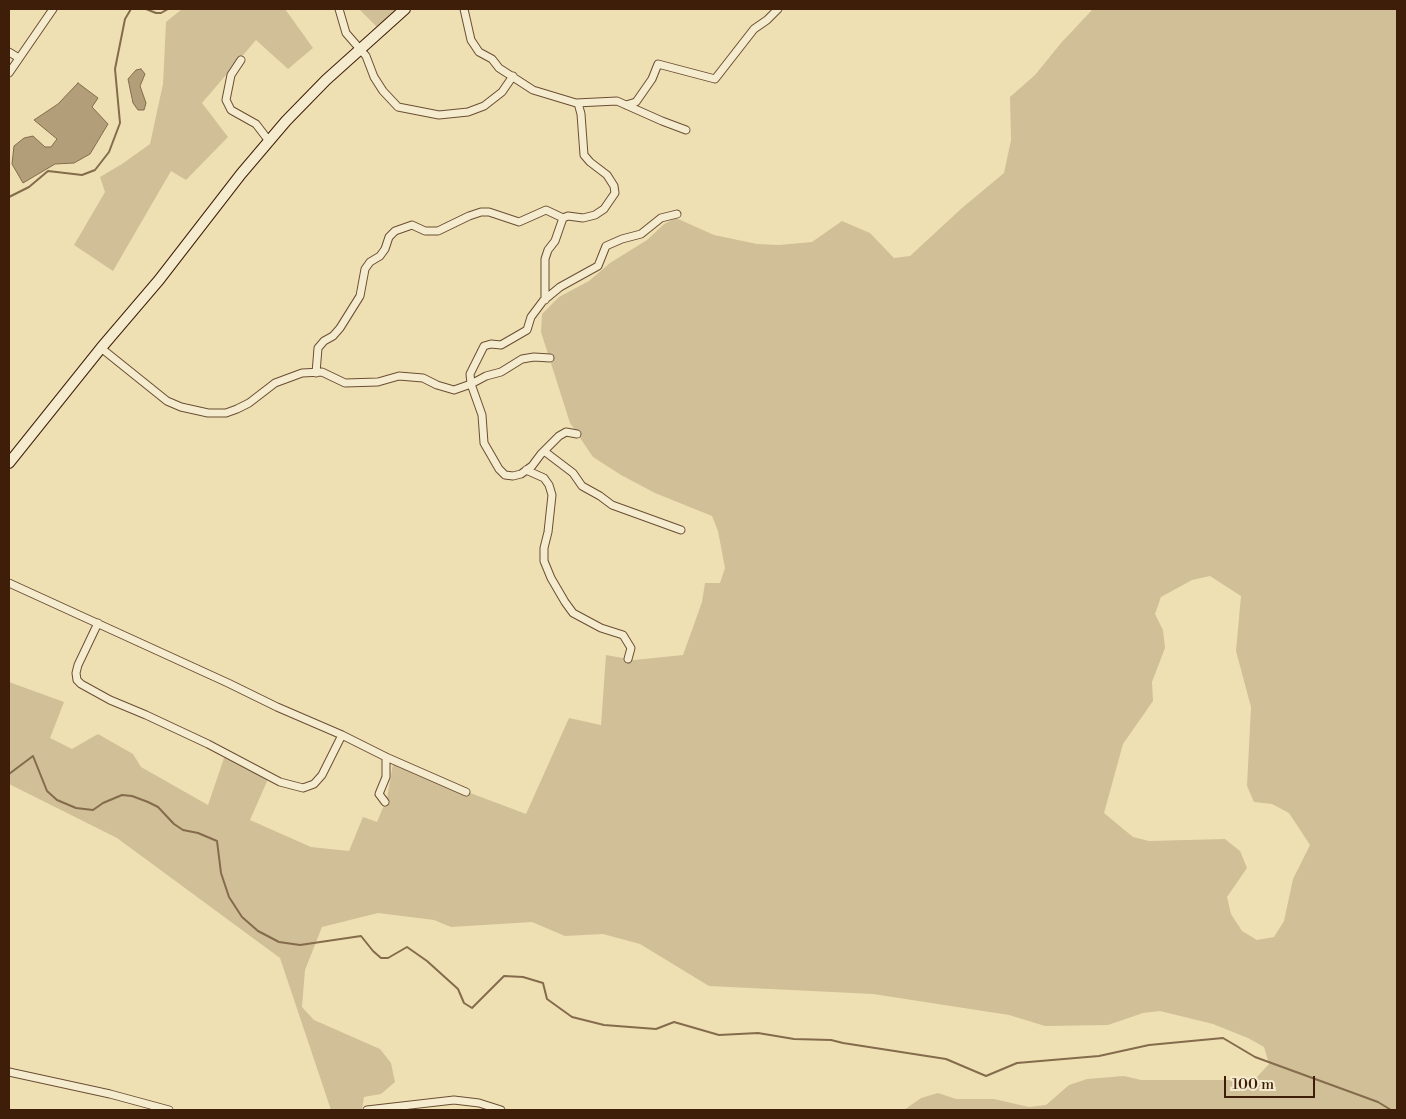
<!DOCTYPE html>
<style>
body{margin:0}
#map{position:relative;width:1406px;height:1119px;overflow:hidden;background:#efe0b4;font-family:"Libre Bodoni",serif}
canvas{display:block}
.frame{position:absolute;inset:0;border:10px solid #3e1e08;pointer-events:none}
.scale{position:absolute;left:1224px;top:1076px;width:91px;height:22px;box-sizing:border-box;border:2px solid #3e1e08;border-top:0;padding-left:6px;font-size:15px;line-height:18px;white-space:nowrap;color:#3e1e08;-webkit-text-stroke:4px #f5ebce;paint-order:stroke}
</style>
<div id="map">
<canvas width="1406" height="1119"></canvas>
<div class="frame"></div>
<div class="scale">100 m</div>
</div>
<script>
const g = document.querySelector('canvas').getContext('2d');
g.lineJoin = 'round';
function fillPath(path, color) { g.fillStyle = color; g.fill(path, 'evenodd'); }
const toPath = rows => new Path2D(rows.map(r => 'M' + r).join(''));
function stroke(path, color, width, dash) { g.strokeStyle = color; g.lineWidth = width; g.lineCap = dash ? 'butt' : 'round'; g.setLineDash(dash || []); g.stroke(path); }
fillPath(toPath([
 [182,9,285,9,313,48,288,69,256,40,202,103,228,137,186,180,171,171,113,271,74,245,105,192,100,177,122,164,150,144,163,84,166,22],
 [359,9,411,9,385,35],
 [1093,9,1397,9,1397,1110,904,1110,921,1098,938,1093,956,1099,994,1099,1029,1107,1046,1105,1069,1085,1087,1079,1124,1076,1141,1080,1237,1080,1256,1078,1269,1064,1264,1047,1248,1038,1213,1024,1160,1011,1143,1013,1108,1025,1045,1026,1009,1015,873,994,709,986,640,944,603,934,565,936,532,922,451,927,434,920,378,913,322,927,305,970,302,1007,314,1020,380,1049,391,1063,395,1082,381,1094,364,1097,362,1110,331,1110,280,958,117,838,9,784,9,682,64,702,50,738,72,749,98,734,133,754,141,767,208,805,225,755,268,779,250,820,311,847,349,851,363,817,377,822,387,798,393,764,526,814,569,718,601,725,606,655,634,660,683,655,702,602,705,583,720,583,725,568,718,531,712,516,655,493,621,475,593,457,570,423,541,332,542,314,559,297,589,281,610,263,647,240,664,224,676,218,714,235,757,244,779,245,812,242,842,221,870,233,894,258,910,256,962,208,1004,173,1011,140,1010,97,1035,75,1061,43],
 [1210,576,1241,596,1236,651,1251,707,1247,786,1254,802,1272,804,1289,813,1310,845,1293,879,1284,921,1274,937,1257,940,1242,931,1231,914,1227,897,1247,868,1240,851,1225,839,1149,841,1133,837,1104,813,1123,744,1153,701,1152,682,1165,648,1163,630,1155,614,1161,597,1192,580]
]), '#d1bf97');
const water = toPath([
 [141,69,145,74,140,86,146,103,144,110,138,110,133,103,128,79,136,70,141,69],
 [78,83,98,98,92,107,108,124,90,154,74,163,55,164,23,183,12,164,14,146,24,138,33,136,45,147,51,147,57,139,34,120,58,104,78,83]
]);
fillPath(water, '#b39e7a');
stroke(water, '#846b4c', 1);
stroke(toPath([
 [146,9,156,13,161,13,168,9],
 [9,197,29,187,48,171,82,175,95,170,109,152,120,123,115,69,125,19,131,9],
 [9,774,33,756,47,791,57,800,76,808,93,810,103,803,122,795,132,796,148,802,158,807,174,824,183,830,198,833,217,841,221,873,229,897,242,917,258,931,279,942,300,945,361,936,373,951,381,958,388,958,407,947,427,961,458,989,464,1003,472,1008,504,976,523,977,543,983,547,999,572,1017,604,1025,656,1029,674,1022,719,1035,758,1033,794,1039,831,1040,843,1043,946,1059,986,1076,1017,1063,1099,1056,1149,1045,1223,1038,1255,1057,1378,1102,1391,1110]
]), '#846b4c', 2);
const minor = toPath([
 [339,9,346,33,366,56,374,77,383,91,398,107,439,115,468,112,484,106,502,92,513,76],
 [464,9,471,40,479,52,492,59,499,68,533,90,576,103,617,101,662,121,686,130],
 [9,52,19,58],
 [241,60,231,75,226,100,231,110,256,124,269,141],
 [9,73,53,9],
 [626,105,636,102,652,79,658,64,715,79,754,29,767,20,778,9],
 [545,300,545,259,548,250,555,241,563,218,568,216,583,218,595,215,604,209,615,193,614,186,607,175,590,162,584,155,581,114,578,103],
 [101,348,167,401,181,407,208,413,226,413,237,409,249,403,275,383,302,373,322,372,345,383,378,382,399,376,423,378,437,385,454,390,471,384,470,374,484,346,491,344,501,345,527,330,531,317,543,301,560,287,598,266,606,246,622,239,641,234,661,218,677,214],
 [550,358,534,357,522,359,501,372,486,376,471,384,482,415,484,443,499,469,505,475,513,476,521,474,532,466,541,454,559,436,566,432,577,434],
 [316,373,318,348,324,341,333,336,340,328,360,296,365,269,370,262,380,256,385,249,389,237,395,231,412,225,425,231,438,231,469,216,481,212,489,212,519,222,546,210,563,218],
 [544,451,573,473,582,486,600,496,612,505,681,530],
 [526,470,544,478,549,485,552,495,548,532,544,548,544,561,551,578,565,602,573,613,601,628,623,635,631,648,628,659],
 [9,583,228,683,277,707,342,735,386,757,466,792],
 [98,623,78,665,76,673,77,680,81,684,110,700,146,715,208,744,280,782,303,788,314,784,322,775,342,735],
 [385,802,379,794,386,777,386,757],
 [9,1072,110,1094,169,1110],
 [367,1110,454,1100,479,1103,501,1110]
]);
const secondary = toPath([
 [9,463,101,348,159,280,241,174,286,121,326,80,405,9]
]);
stroke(minor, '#6a4e33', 9);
stroke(secondary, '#3e1e08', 12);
stroke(minor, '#f5ebce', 7);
stroke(secondary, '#f5ebce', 10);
</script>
